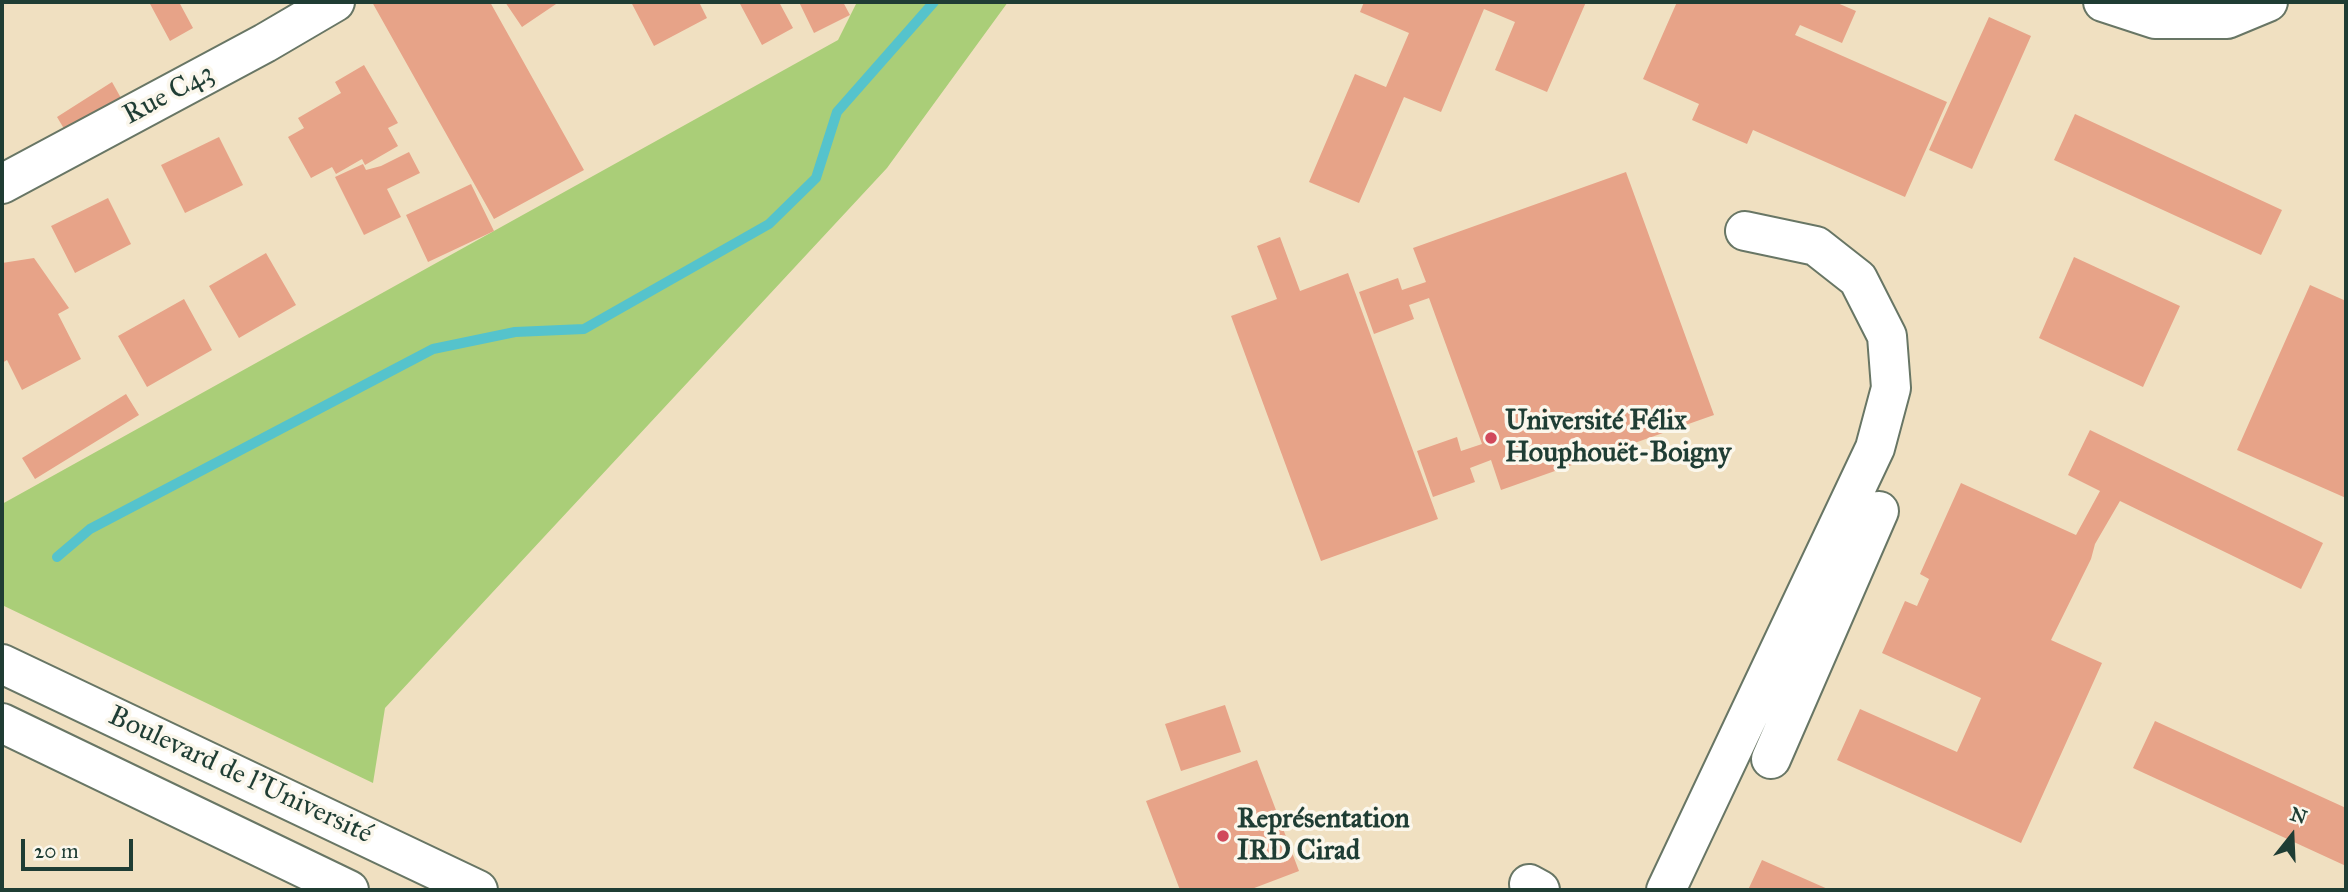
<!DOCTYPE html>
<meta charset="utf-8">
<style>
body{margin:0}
#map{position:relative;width:2348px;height:892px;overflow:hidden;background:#f0e0c1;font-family:"IM FELL Great Primer",serif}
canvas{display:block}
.frame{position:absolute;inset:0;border:4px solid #1f3d34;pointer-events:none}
.north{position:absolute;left:2257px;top:801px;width:70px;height:70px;-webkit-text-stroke:5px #fbf7ec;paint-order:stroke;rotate:18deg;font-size:19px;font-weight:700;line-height:28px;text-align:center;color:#1f3d34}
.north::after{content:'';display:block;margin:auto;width:24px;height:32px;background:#1f3d34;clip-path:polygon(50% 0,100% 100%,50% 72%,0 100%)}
.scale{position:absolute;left:21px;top:839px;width:112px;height:32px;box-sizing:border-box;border:4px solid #1f3d34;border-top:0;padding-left:9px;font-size:21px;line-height:24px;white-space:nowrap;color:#1f3d34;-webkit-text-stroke:5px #fbf7ec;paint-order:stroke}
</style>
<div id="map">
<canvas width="2348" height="892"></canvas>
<div class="frame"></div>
<div class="north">N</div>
<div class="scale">20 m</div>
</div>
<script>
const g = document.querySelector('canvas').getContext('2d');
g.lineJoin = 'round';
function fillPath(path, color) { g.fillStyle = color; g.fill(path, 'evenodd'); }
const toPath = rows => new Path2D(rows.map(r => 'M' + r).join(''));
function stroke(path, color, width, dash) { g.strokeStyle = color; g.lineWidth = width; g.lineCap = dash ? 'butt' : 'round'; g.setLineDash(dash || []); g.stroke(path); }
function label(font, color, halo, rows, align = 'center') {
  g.font = font + ' "IM FELL Great Primer",serif'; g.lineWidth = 7; g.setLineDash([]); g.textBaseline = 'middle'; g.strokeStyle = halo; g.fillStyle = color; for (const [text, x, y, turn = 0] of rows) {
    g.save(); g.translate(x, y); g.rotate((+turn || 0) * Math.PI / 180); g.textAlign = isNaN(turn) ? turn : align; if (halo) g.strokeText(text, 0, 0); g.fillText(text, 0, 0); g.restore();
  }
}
fillPath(toPath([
 [857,2,1008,2,887,168,385,708,373,783,2,605,2,504,838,40]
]), '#aace78');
stroke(toPath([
 [57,557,90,529,433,349,515,332,584,329,769,224,816,178,837,112,934,2]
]), '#55c3cc', 10);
fillPath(toPath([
 [149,2,179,2,193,28,170,41],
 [372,2,490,2,584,170,494,219],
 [505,2,559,2,522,27],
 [631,2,699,2,707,18,654,46],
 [739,2,779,2,793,28,762,45],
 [799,2,843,2,850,15,814,33],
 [1364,2,1586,2,1547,92,1495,70,1515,22,1484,9,1441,112,1404,97,1359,203,1309,182,1355,74,1386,87,1409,33,1360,12],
 [1677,2,1835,2,1856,11,1842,43,1800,25,1795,35,1947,102,1905,197,1753,130,1747,144,1692,120,1699,104,1643,79],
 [1989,17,2031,36,1972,169,1929,150],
 [364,65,398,123,388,128,398,146,365,165,362,159,336,174,332,167,311,178,288,137,304,128,298,118,341,93,335,82],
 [112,82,121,98,66,132,57,117],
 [2075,114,2282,210,2261,255,2054,160],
 [219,137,243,185,185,213,161,165],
 [409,152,420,173,387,189,401,217,364,235,335,177,363,164,366,170,381,166],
 [1626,172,1714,415,1501,490,1491,460,1470,468,1475,482,1433,497,1417,451,1457,437,1461,451,1482,444,1429,298,1409,305,1414,319,1374,334,1359,292,1398,278,1402,290,1426,282,1413,248],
 [471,184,494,231,428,262,406,215],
 [108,198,131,244,75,273,51,226],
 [1280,237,1300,291,1348,273,1438,519,1321,561,1231,316,1277,299,1257,246],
 [266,253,296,305,239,338,209,286],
 [2074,257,2180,306,2143,387,2039,338],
 [34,258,69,308,58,314,81,359,22,390,7,360,2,363,2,263],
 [2310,285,2346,301,2346,498,2237,450],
 [184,299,212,350,147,387,118,336],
 [126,394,139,415,35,479,22,458],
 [2090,430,2323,543,2301,589,2120,501,2095,544,2091,559,2051,640,2102,663,2021,843,1837,760,1860,709,1957,752,1981,698,1882,653,1905,601,1917,606,1929,579,1920,574,1961,483,2076,535,2100,491,2068,475],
 [1225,705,1241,752,1181,771,1165,724],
 [2155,721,2346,808,2346,866,2133,768],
 [1257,760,1299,871,1249,890,1180,890,1146,801],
 [1762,860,1830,890,1748,890]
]), '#e7a388');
const minor = toPath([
 [2103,2,2155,19,2227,19,2268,2],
 [2,184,265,43,335,2],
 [2,664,478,890],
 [2,723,349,890],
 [1771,759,1879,511],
 [1529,884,1540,890],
 [1666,890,1875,448,1891,388,1887,336,1858,279,1816,246,1745,231]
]);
stroke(minor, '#687665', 42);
stroke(minor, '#fff', 38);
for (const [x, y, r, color] of [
 [1491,438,7,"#d1495b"],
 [1223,836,7,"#d1495b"]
]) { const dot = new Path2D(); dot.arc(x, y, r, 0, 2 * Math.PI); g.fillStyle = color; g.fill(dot); stroke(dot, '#fbf7ec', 2.5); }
label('28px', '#1f3d34', '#fbf7ec', [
 ["Rue C43",169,95,-28],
 ["Boulevard de l'Université",240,776,25]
]);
label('bold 28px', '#1f3d34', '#fbf7ec', [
 ["Université Félix",1505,422],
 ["Houphouët-Boigny",1505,454],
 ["Représentation",1237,820],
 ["IRD Cirad",1237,852]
], 'left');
</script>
